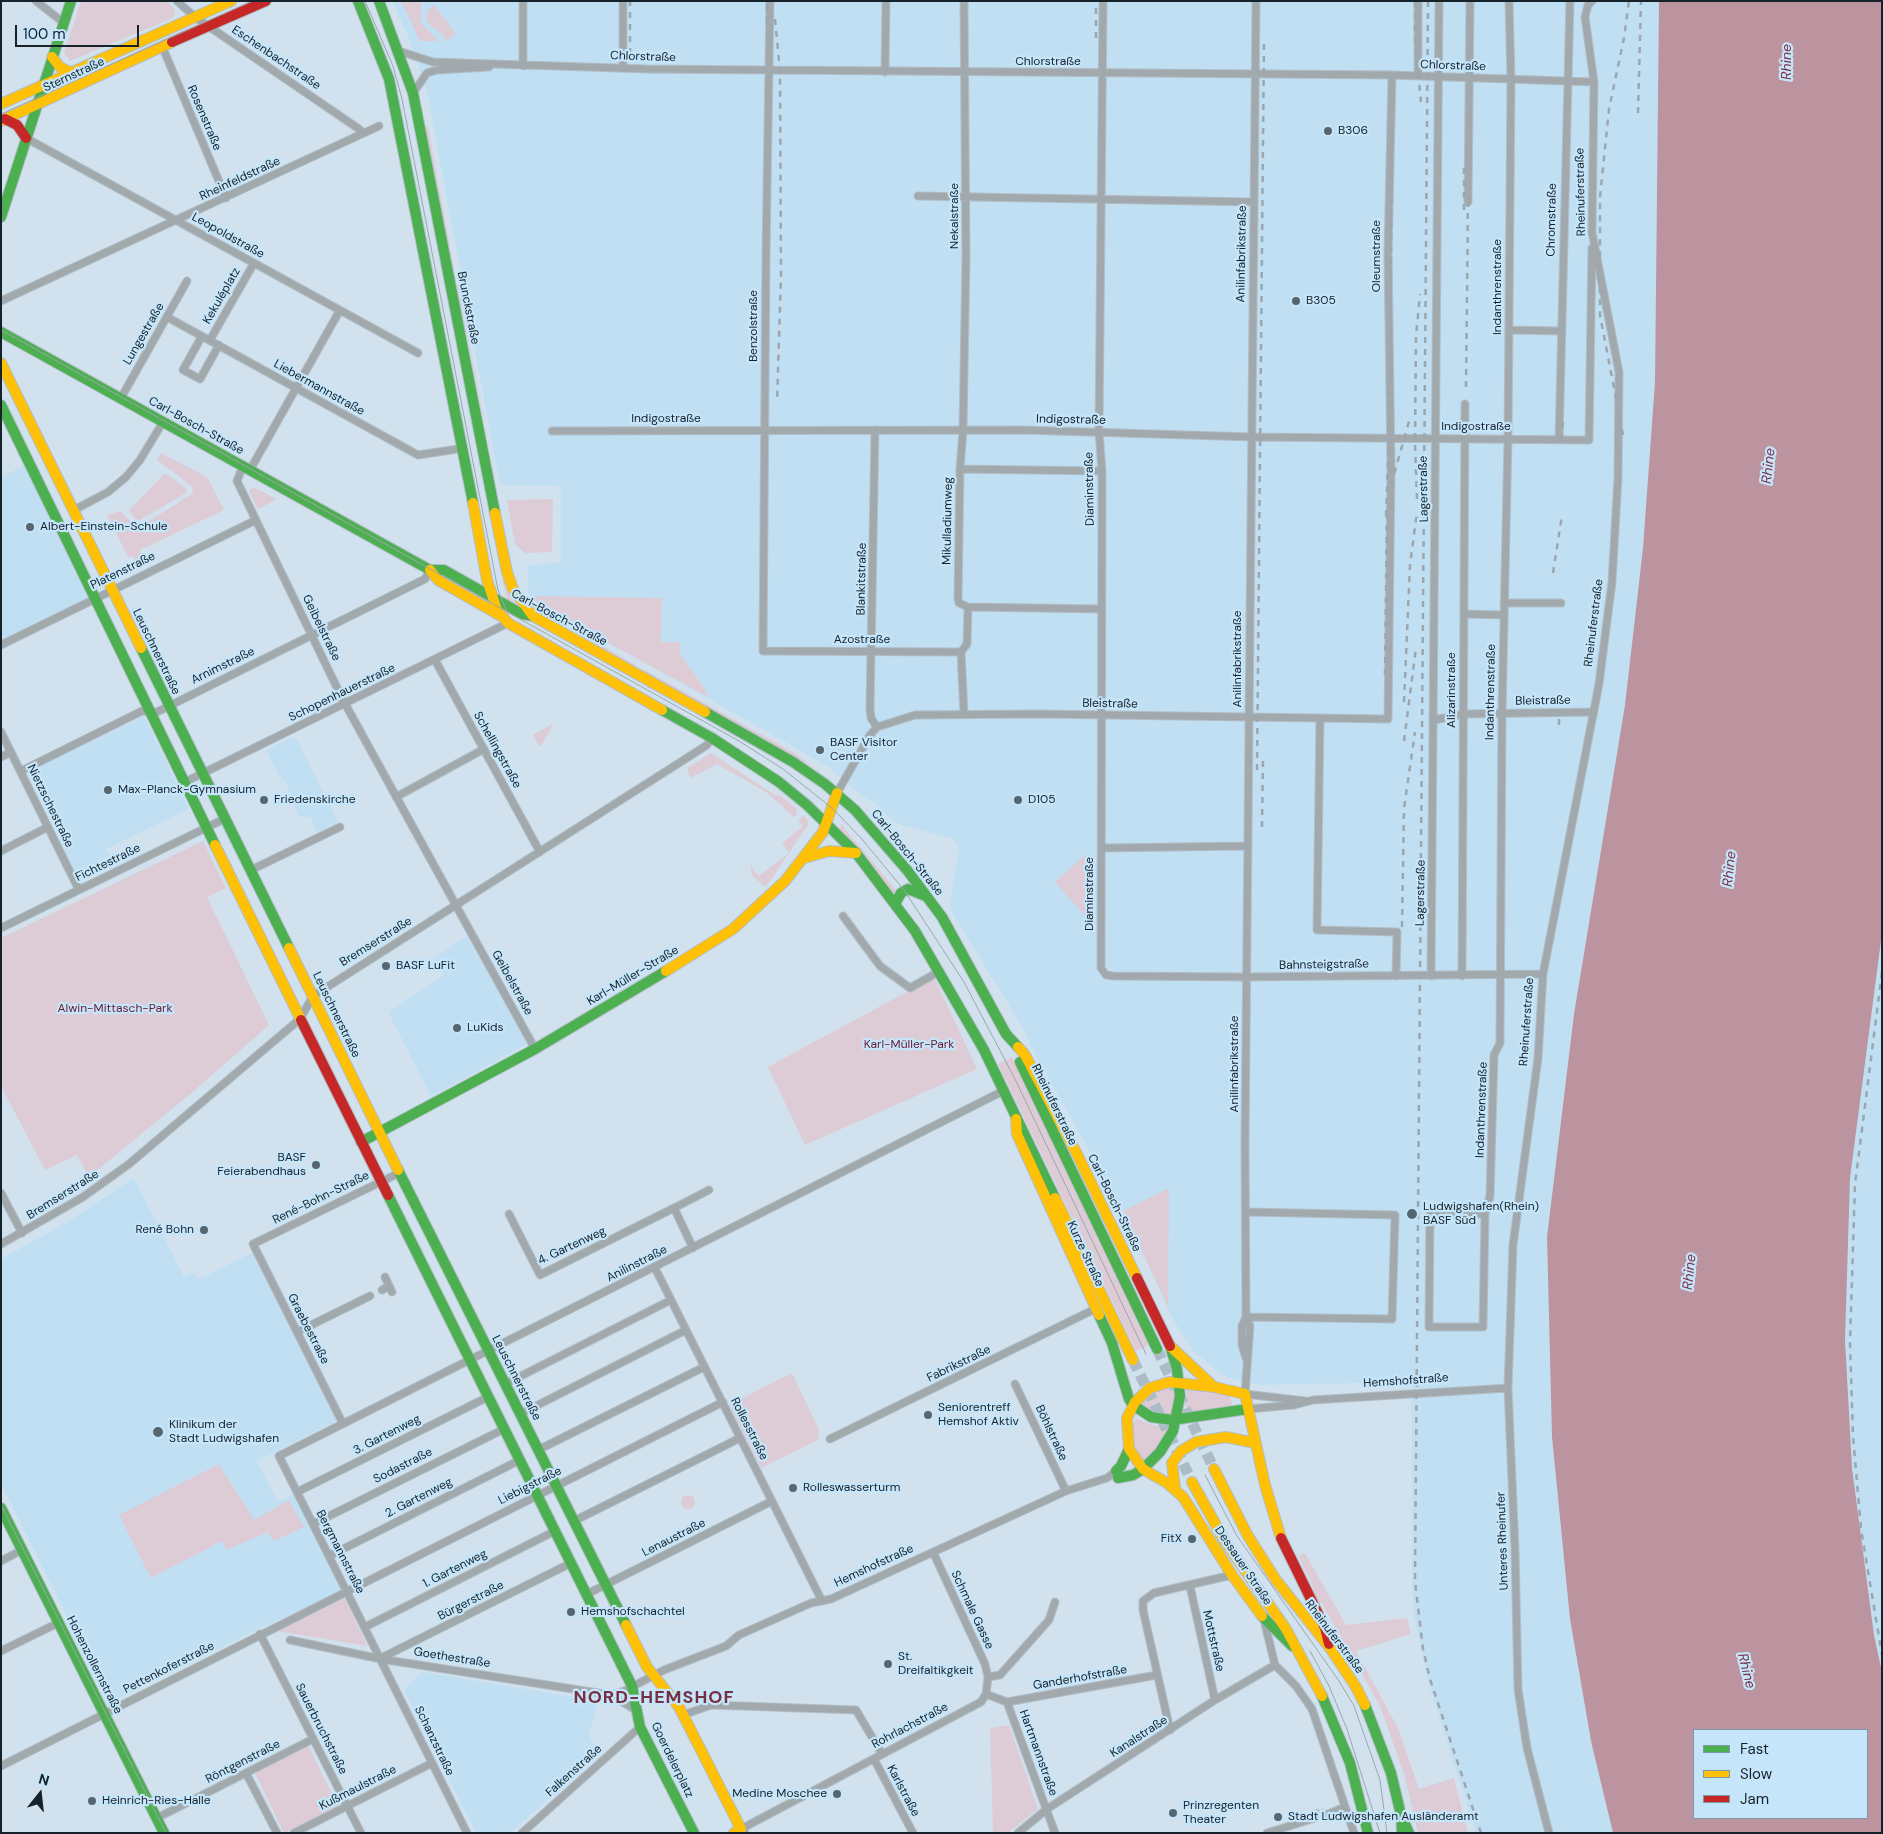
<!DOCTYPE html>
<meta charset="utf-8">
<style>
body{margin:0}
#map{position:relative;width:1883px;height:1834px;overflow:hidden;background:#d1e2ee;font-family:"DM Sans",sans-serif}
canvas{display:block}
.frame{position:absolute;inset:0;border:2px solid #16222a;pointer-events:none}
.legend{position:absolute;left:1693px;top:1729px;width:175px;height:90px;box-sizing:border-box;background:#c5e5fa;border:1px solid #7f97a7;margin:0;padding:6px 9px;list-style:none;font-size:15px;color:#16222a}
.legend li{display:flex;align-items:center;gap:10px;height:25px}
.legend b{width:25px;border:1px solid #7f97a7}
.north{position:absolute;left:15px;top:1769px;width:50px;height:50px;-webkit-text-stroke:4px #c5e5fa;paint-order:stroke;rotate:16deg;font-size:14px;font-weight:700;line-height:20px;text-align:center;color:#16222a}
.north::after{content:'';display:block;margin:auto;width:18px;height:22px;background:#16222a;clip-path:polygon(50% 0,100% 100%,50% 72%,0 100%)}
.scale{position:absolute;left:15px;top:25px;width:124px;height:22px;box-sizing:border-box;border:2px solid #16222a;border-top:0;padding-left:6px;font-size:15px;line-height:18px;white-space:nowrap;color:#16222a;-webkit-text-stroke:4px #c5e5fa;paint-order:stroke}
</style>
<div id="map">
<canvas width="1883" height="1834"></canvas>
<div class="frame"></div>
<ul class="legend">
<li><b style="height:6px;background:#4caf50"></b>Fast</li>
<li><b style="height:6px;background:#ffc107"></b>Slow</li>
<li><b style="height:6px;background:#c62828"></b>Jam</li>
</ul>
<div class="north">N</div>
<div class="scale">100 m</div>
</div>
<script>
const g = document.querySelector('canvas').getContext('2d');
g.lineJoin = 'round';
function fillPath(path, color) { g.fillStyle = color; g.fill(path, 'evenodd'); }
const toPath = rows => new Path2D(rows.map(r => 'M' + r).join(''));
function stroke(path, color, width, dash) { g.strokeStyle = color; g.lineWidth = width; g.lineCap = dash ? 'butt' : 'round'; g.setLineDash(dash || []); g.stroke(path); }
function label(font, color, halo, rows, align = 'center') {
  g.font = font + ' "DM Sans",sans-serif'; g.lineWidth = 4.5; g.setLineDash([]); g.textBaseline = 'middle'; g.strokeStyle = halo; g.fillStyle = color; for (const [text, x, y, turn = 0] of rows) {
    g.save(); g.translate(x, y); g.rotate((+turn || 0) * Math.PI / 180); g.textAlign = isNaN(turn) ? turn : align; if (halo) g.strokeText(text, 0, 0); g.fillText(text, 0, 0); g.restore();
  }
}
fillPath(toPath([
 [392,1,1659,1,1655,382,1643,548,1625,705,1574,1014,1547,1237,1552,1437,1570,1619,1591,1741,1613,1833,1476,1833,1428,1681,1414,1616,1412,1582,1412,1382,1263,1385,1239,1381,1222,1375,1194,1352,1174,1321,1125,1214,1039,1061,1020,1023,949,907,959,847,953,839,895,823,874,802,859,794,829,767,529,597,527,566,561,562,561,486,500,485,427,91,408,36],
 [28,464,93,595,1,642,1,477],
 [144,716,189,809,106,849,110,856,76,873,28,772],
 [295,736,338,822,317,832,310,817,299,817,286,783,278,774,266,750],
 [1882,933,1882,1672,1874,1635,1852,1468,1845,1340,1850,1178],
 [467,936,527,1044,431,1096,388,1012,444,975,433,958],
 [134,1178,184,1277,194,1272,197,1278,204,1277,254,1252,337,1421,257,1461,278,1502,294,1494,344,1591,258,1629,110,1703,1,1484,1,1259,66,1223],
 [423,1672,598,1701,589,1735,598,1754,510,1833,476,1833,404,1690]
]), '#c1dff2');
fillPath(toPath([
 [81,1,166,1,175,9,175,13,173,18,70,61,64,53],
 [401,1,421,1,421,23,439,41,420,41],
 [434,5,456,34,446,41,441,33,431,27,426,19,428,10],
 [425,127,428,127,454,269,452,270],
 [458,285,499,492,457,286],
 [161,453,207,477,224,510,140,550,145,565,138,567,133,556,128,557,107,515,120,511,138,528,192,494,193,487,157,460],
 [165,473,186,488,186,493,140,520,135,519,129,510],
 [254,487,276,499,275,500,258,509,249,491],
 [553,499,552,552,525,553,515,544,507,500],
 [505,579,510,595,519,607,508,603,502,580],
 [531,596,662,598,661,642,680,642,680,653,708,694,706,696,540,606],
 [577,631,636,665,635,666,576,633],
 [645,670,793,752,818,770,644,671],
 [554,723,541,746,540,747,533,735],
 [711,753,775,795,781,796,797,809,797,814,794,817,766,792,717,764,690,778,687,768],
 [803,815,808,821,808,825,773,877,765,887,752,875,750,865,759,876,789,853,782,843,803,826,798,821],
 [841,824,897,891,893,894,840,829],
 [203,841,226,888,207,897,269,1025,195,1090,89,1177,77,1155,45,1170,1,1086,1,938],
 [1085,855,1095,856,1093,925,1055,882],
 [934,977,977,1069,805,1145,768,1067],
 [1012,1057,1149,1345,1136,1351,998,1064],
 [1169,1188,1168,1307,1123,1211],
 [792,1373,819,1430,818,1440,761,1468,729,1405],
 [1173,1385,1177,1390,1173,1412,1170,1414,1156,1416,1140,1405,1153,1391],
 [1187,1387,1229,1394,1234,1408,1185,1414],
 [1135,1418,1152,1425,1169,1427,1164,1441,1143,1463,1134,1448,1132,1436],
 [219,1464,254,1520,289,1500,304,1527,274,1541,268,1532,227,1550,222,1541,151,1578,119,1515],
 '681 1502a7 7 0 1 1 14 0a7 7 0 1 1-14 0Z',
 [1305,1553,1346,1625,1407,1618,1411,1634,1356,1651,1398,1728,1419,1789,1454,1778,1468,1833,1418,1833,1404,1774,1380,1706,1321,1602,1316,1602,1312,1585,1298,1555],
 [344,1596,367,1646,277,1631],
 [1009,1725,1038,1809,1008,1833,993,1833,990,1728],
 [308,1745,338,1807,284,1833,254,1771]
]), '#ddccd6');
fillPath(toPath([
 [1659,1,1882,1,1882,933,1850,1178,1845,1340,1852,1468,1874,1635,1882,1672,1882,1833,1613,1833,1591,1741,1570,1619,1552,1437,1547,1237,1574,1014,1625,705,1643,548,1655,382],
 [1694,1730,1867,1730,1867,1818,1694,1818]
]), '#bb94a0');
stroke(toPath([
 [1313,1814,1324,1811]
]), '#acbcc7', 7, [7, 3.5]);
stroke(toPath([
 [1157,1349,1214,1469],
 [1133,1360,1192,1482]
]), '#acbcc7', 11, [11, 5.5]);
const street = toPath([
 [36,1,64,23],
 [177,1,195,17,359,129,363,133],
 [523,1,523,66],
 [770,1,766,254,763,651,961,652],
 [964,1,966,257,963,430,960,469,958,598,959,603,968,607],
 [1103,1,1099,432,1102,471,1101,968,1106,975,1113,976,1246,977,1543,974],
 [1256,1,1245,1143,1246,1317,1250,1326,1245,1394,1305,1401],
 [162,46,226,198],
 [399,51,433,62,647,69,1392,75,1594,82],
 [623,68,623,1],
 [885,72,886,1],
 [1418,76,1418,1],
 [413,93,427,73,437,70,489,67],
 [26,138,418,353],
 [918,196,1254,202],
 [1468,202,1470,1],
 [1,301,379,126],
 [167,317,418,455,458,449,464,452],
 [1509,330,1562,331],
 [202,336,183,370,200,379,219,345],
 [210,340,254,263],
 [121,398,187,281],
 [875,430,870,708,871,718,877,727],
 [552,431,1022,430,1252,437,1589,440,1592,248],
 [1559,440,1570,1],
 [243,466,237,481,343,700,535,1049],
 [960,469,1102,471],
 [250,470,340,310],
 [74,510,108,492,126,477,140,460,163,422],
 [1504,603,1561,603],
 [1464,614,1504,615],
 [1,645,256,520],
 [961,652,967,644,968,607,1102,609],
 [961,652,964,714],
 [435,660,540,852],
 [1320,718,1317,930,1397,932,1396,976],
 [1434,720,1464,714,1594,712],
 [1,732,79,890],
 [1,757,11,752],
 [21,771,142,711,157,712,425,579,430,570],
 [185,782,508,623],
 [837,793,870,735,877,727,915,715,1038,714,1388,719,1391,467,1388,252,1392,75],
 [396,797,484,749],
 [1102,848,1248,846],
 [1,851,48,827],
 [251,870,340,827],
 [843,916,880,966,910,988,940,971],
 [1,928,224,819],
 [1431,976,1439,1],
 [1462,976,1465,404],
 [1,1193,22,1233],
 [674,1208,709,1190],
 [1246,1212,1395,1215,1392,1319,1246,1317],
 [509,1214,540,1275,674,1208,693,1248],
 [1485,1214,1430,1213,1429,1327,1483,1327,1485,1214,1490,1196,1494,1055,1500,1043,1502,714,1508,439,1511,79,1509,1],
 [1,1244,83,1197,129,1164,300,1019,313,996,679,763,707,745,712,738],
 [655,1268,822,1601],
 [385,1277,392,1292],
 [382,1290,389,1286],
 [297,1332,370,1296],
 [1246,1358,1242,1345,1242,1326,1246,1317],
 [505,1384,671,1300],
 [1015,1384,1066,1491],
 [1248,1409,1294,1405,1313,1400,1508,1388],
 [520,1414,686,1330],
 [343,1424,253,1244,399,1173],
 [830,1439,1097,1308],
 [538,1450,704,1367],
 [297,1492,488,1397],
 [574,1521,740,1438],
 [313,1524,504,1429],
 [329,1556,520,1460],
 [1,1561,22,1550],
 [1190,1586,1215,1700],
 [587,1594,772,1501],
 [1264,1620,1275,1665,1296,1686,1312,1709,1354,1833],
 [365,1627,555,1531],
 [260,1634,361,1833],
 [290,1640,381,1659,611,1695,637,1711],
 [1,1651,58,1623],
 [381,1658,571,1563],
 [988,1677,1000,1675,1049,1620,1055,1602],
 [986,1694,1007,1702,1055,1833],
 [611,1695,624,1691,664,1670,726,1646,739,1635,811,1603,831,1599,1066,1491,1107,1478,1116,1471],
 [1007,1702,1157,1675],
 [683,1715,711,1705,856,1710,882,1754],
 [1170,1730,1143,1610,1143,1601,1154,1593,1232,1575],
 [874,1759,913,1833],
 [1,1766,723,1402],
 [246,1773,277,1833],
 [1326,1815,1345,1807],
 [157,1818,313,1739],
 [294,1833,432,1763],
 [467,1833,279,1456,1005,1090],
 [522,1833,640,1727],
 [745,1833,741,1829,981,1702,986,1694,988,1677,985,1664,933,1552],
 [1018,1833,1047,1809,1215,1700,1275,1665],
 [1267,1833,1315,1818],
 [1549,1833,1527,1748,1518,1689,1515,1549,1508,1388,1513,1245,1538,1058,1543,974,1599,684,1612,582,1618,478,1619,372,1592,232,1594,82,1585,17,1588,5,1592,1]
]);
const fast = toPath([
 [358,1,389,79,473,503],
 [379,1,413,93,495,513],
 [1,217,71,1],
 [1,332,430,570],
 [1,405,215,845],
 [430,570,444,570,522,614,533,616],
 [141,648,289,948],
 [662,710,712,738,779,782,807,805,856,853,915,931,984,1050,1055,1198],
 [705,712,793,762,825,784,855,810,907,870,942,917,1006,1034,1018,1047],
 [895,904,901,893,908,889,925,896],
 [1020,1062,1157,1349],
 [361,1142,535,1049,666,971],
 [398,1170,626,1625],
 [388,1195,632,1686,640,1727,694,1833],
 [1099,1315,1112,1343,1129,1399,1133,1405,1151,1417,1172,1420,1248,1409],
 [1116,1471,1121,1466,1129,1449],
 [1118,1478,1133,1475,1143,1469,1160,1452,1173,1431,1180,1396,1177,1369,1171,1349],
 [1,1508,164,1833],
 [1262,1616,1292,1646],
 [1322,1696,1350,1763,1368,1833],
 [1365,1705,1391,1773,1401,1815,1402,1833],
 [1401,1815,1409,1833]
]);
const slow = toPath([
 [52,57,60,67,71,73],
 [1,104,231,1],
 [1,121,172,42],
 [1,363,141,648],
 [473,503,487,580,497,610,508,623,662,710],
 [495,513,507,572,513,589,533,616,705,712],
 [430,570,438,580,501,616],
 [215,845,301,1020],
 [804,858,829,851,856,853],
 [289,948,398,1170],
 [666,971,733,929,785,881,823,832,837,793],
 [1018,1047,1025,1055,1079,1158,1137,1278],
 [1016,1119,1017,1134,1099,1315],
 [1055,1198,1133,1360],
 [1170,1346,1214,1387,1245,1394,1265,1485,1281,1538],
 [1214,1387,1169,1382,1150,1388,1135,1402,1127,1418,1129,1449,1143,1469,1167,1483,1183,1497,1232,1575,1262,1616],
 [1214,1469,1248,1536,1276,1580,1330,1648,1356,1687,1365,1705],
 [1192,1482,1226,1543,1286,1629,1322,1696],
 [1175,1489,1172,1463,1181,1451,1196,1442,1226,1437,1255,1443],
 [626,1625,647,1667,679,1707,741,1829,734,1833]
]);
const jam = toPath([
 [172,42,266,1],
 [5,119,17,125,26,138],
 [301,1020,388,1195],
 [1137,1278,1170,1346],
 [1281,1538,1325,1628,1329,1644]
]);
stroke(street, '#b2bfc8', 9);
stroke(fast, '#b2bfc8', 12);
stroke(slow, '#b2bfc8', 12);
stroke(jam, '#b2bfc8', 12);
stroke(street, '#a2a9ad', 7);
stroke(fast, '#4caf50', 10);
stroke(slow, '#ffc107', 10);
stroke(jam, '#c62828', 10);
stroke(toPath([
 [365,1,393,66,402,99,498,590,507,612],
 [1,114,252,1],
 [1,330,739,741,783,769,832,808,861,838,904,890,964,982,1015,1079,1146,1354],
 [1205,1475,1237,1536,1339,1681,1354,1706,1380,1780,1387,1833],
 [1,1505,166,1833],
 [1310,1651,1329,1686,1347,1729,1380,1833]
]), '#9ca6ad', 1);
stroke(toPath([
 [1415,1,1415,40,1421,102],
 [1428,1,1415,1582,1423,1649,1430,1679,1481,1833],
 [775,19,780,71,781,275,777,402],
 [767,22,767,1],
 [1096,38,1096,1],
 [630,54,630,1],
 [1638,113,1641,1],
 [1464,210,1464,165],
 [1466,387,1468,202],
 [1623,435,1600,315,1600,197,1609,109,1624,38,1629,1],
 [1562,440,1563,416],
 [1391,485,1410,418],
 [1417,499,1415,445,1416,336,1420,294],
 [1386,516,1390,406,1392,119],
 [1553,573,1562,515],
 [1385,675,1387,510],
 [1404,702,1410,565,1417,512],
 [1559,725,1559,712],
 [1404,741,1416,648],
 [1257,770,1264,39],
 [1262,827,1263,760],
 [1402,927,1404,808,1415,732],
 [1882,972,1855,1184,1850,1342,1853,1436,1861,1529,1882,1655]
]), '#9ca6ad', 2.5, [6, 6]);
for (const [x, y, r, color] of [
 [1328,131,5,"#57656f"],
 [1296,301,5,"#57656f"],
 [30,527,5,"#57656f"],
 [820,750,5,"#57656f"],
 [108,790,5,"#57656f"],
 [264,800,5,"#57656f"],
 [1018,800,5,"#57656f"],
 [386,966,5,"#57656f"],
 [457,1028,5,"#57656f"],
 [316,1165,5,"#57656f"],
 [1412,1214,6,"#57656f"],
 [204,1230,5,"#57656f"],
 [928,1415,5,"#57656f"],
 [158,1432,6,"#57656f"],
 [793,1488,5,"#57656f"],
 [1192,1539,5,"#57656f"],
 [571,1612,5,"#57656f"],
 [888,1664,5,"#57656f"],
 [837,1794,5,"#57656f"],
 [92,1801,5,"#57656f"],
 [1173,1813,5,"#57656f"],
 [1278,1817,5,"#57656f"]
]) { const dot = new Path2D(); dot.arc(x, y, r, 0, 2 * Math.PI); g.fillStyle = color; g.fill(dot); stroke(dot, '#c5e5fa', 2); }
label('12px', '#16222a', '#c5e5fa', [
 ["Chlorstraße",643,57,2],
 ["Eschenbachstraße",276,58,34],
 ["Chlorstraße",1048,62],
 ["Chlorstraße",1453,66,2],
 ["Sternstraße",74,75,-25],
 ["Rosenstraße",204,118,67],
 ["Rheinfeldstraße",240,179,-25],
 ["Rheinuferstraße",1581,192,-91],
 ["Nekalstraße",955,216,-90],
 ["Chromstraße",1552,220,-89],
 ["Leopoldstraße",228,236,29],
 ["Anilinfabrikstraße",1242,254,-89],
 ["Oleumstraße",1377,256,-90],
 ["Indanthrenstraße",1498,287,-90],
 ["Kekuléplatz",222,296,-60],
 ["Brunckstraße",468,308,79],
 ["Benzolstraße",754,326,-90],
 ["Lungestraße",144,334,-60],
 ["Liebermannstraße",319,388,29],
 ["Indigostraße",666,419],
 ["Indigostraße",1071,420,1],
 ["Carl-Bosch-Straße",196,426,29],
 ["Indigostraße",1476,427],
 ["Diaminstraße",1090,489,-91],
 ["Lagerstraße",1424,489,-91],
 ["Mikulladiumweg",948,521,-89],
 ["Platenstraße",123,571,-26],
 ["Blankitstraße",862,579,-89],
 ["Carl-Bosch-Straße",559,618,28],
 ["Rheinuferstraße",1594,623,-83],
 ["Geibelstraße",321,628,64],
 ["Azostraße",862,640],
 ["Leuschnerstraße",156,652,64],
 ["Anilinfabrikstraße",1238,659,-90],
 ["Arnimstraße",223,666,-26],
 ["Alizarinstraße",1452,690,-90],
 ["Indanthrenstraße",1491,692,-89],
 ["Schopenhauerstraße",342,693,-26],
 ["Bleistraße",1543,701,-1],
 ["Bleistraße",1110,704,1],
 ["Schellingstraße",497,750,61],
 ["Nietzschestraße",50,806,64],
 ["Carl-Bosch-Straße",907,853,51],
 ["Fichtestraße",108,863,-26],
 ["Lagerstraße",1421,893,-89],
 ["Diaminstraße",1090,894,-90],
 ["Bremserstraße",376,942,-32],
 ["Bahnsteigstraße",1324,965,-1],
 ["Karl-Müller-Straße",633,976,-31],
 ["Geibelstraße",512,983,61],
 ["Leuschnerstraße",336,1015,64],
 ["Rheinuferstraße",1527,1022,-86],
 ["Anilinfabrikstraße",1235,1064,-90],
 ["Rheinuferstraße",1054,1105,64],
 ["Indanthrenstraße",1482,1110,-88],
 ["Bremserstraße",63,1195,-32],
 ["René-Bohn-Straße",321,1198,-26],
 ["Carl-Bosch-Straße",1114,1203,64],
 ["4. Gartenweg",572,1246,-25],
 ["Kurze Straße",1085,1254,65],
 ["Anilinstraße",637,1264,-27],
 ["Graebestraße",308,1329,63],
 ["Fabrikstraße",959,1364,-26],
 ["Leuschnerstraße",516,1378,63],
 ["Hemshofstraße",1406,1381,-4],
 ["Rollesstraße",749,1429,63],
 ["Böhlstraße",1051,1433,65],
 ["3. Gartenweg",387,1435,-27],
 ["Sodastraße",403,1466,-27],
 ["Liebigstraße",530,1486,-27],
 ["2. Gartenweg",419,1498,-27],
 ["Lenaustraße",674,1538,-27],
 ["Unteres Rheinufer",1503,1541,-92],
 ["Bergmannstraße",340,1552,63],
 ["Hemshofstraße",874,1566,-25],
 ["Dessauer Straße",1243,1566,56],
 ["1. Gartenweg",455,1569,-27],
 ["Bürgerstraße",471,1601,-27],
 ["Schmale Gasse",972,1610,65],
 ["Rheinuferstraße",1334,1637,53],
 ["Mottstraße",1213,1641,77],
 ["Goethestraße",452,1658,9],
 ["Hohenzollernstraße",94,1665,63],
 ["Pettenkoferstraße",169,1668,-27],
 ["Ganderhofstraße",1080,1678,-10],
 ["Rohrlachstraße",910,1726,-28],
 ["Sauerbruchstraße",321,1729,63],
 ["Kanalstraße",1139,1737,-33],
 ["Schanzstraße",434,1741,64],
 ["Hartmannstraße",1038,1753,70],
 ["Goerdelerplatz",672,1760,64],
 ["Röntgenstraße",243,1762,-27],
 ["Falkenstraße",574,1771,-42],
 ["Kußmaulstraße",358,1788,-27],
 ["Karlstraße",903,1791,62]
]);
label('12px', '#16222a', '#c5e5fa', [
 ["B306",1338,131],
 ["B305",1306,301],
 ["Albert-Einstein-Schule",40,527],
 ["BASF Visitor",830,743],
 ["Center",830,757],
 ["Max-Planck-Gymnasium",118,790],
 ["Friedenskirche",274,800],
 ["D105",1028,800],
 ["BASF LuFit",396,966],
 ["LuKids",467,1028],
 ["BASF",306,1158,"right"],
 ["Feierabendhaus",306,1172,"right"],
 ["Ludwigshafen(Rhein)",1423,1207],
 ["BASF Süd",1423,1221],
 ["René Bohn",194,1230,"right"],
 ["Seniorentreff",938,1408],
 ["Hemshof Aktiv",938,1422],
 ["Klinikum der",169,1425],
 ["Stadt Ludwigshafen",169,1439],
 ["Rolleswasserturm",803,1488],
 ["FitX",1182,1539,"right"],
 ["Hemshofschachtel",581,1612],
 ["St.",898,1657],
 ["Dreifaltikgkeit",898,1671],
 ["Medine Moschee",827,1794,"right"],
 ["Heinrich-Ries-Halle",102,1801],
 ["Prinzregenten",1183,1806],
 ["Theater",1183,1820],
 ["Stadt Ludwigshafen Ausländeramt",1288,1817]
], 'left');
label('12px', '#691b33', '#c5e5fa', [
 ["Alwin-Mittasch-Park",115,1009],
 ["Karl-Müller-Park",909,1045]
]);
label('italic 14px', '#7f2f45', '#c5e5fa', [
 ["Rhine",1787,62,-90],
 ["Rhine",1769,466,-84],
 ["Rhine",1730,869,-84],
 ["Rhine",1690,1272,-84],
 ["Rhine",1746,1671,76]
]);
g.letterSpacing = '1px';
label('bold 18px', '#763042', '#c5e5fa', [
 ["NORD-HEMSHOF",654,1698]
]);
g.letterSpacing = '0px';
</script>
